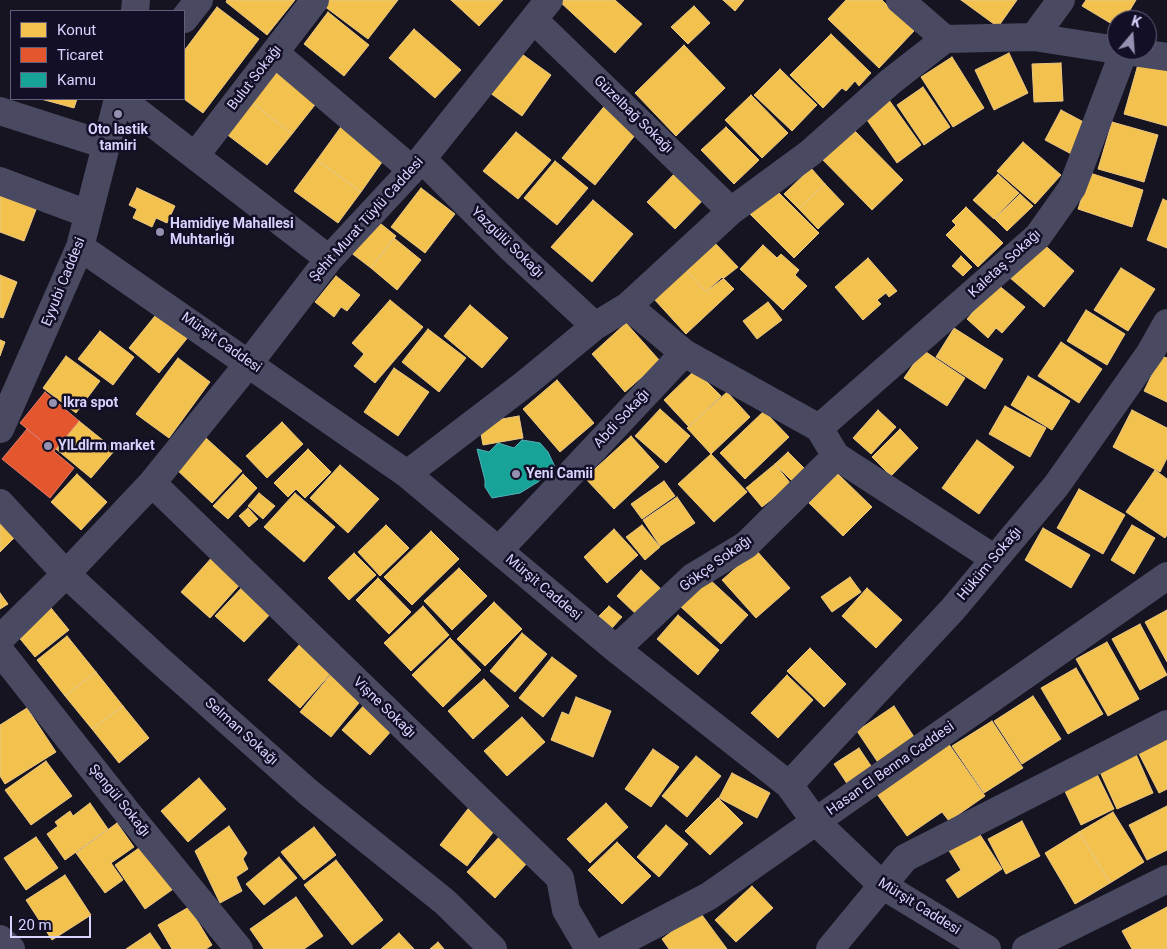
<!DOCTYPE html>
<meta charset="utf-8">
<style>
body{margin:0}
#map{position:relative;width:1167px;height:949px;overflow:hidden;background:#161421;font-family:Roboto,sans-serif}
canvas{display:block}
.legend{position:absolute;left:10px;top:10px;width:175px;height:90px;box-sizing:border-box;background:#130f26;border:1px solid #625e7d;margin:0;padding:6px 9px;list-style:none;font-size:15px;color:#d9d4ff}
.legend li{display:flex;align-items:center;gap:10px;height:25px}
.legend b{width:25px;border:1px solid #625e7d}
.north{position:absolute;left:1107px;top:10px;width:50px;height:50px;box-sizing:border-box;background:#130f26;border:1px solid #625e7d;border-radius:50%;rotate:18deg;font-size:14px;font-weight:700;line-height:20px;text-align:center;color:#d9d4ff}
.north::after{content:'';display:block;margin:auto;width:18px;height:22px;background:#9591b1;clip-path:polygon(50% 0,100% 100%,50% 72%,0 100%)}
.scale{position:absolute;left:10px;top:916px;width:81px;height:22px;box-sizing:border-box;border:2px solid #d9d4ff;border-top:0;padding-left:6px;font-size:15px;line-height:18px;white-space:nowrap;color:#d9d4ff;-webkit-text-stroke:4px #130f26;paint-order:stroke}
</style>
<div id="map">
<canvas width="1167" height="949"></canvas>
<ul class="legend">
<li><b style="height:14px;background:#f2c14e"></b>Konut</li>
<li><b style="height:14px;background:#e4572e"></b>Ticaret</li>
<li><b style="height:14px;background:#17a398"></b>Kamu</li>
</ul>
<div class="north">K</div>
<div class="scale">20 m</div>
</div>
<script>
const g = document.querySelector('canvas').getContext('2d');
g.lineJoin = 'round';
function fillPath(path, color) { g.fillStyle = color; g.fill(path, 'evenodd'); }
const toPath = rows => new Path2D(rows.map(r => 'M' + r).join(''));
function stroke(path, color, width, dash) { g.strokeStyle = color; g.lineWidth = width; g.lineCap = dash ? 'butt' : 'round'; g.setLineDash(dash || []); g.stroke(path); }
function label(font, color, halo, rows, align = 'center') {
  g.font = font + ' Roboto,sans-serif'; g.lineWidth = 5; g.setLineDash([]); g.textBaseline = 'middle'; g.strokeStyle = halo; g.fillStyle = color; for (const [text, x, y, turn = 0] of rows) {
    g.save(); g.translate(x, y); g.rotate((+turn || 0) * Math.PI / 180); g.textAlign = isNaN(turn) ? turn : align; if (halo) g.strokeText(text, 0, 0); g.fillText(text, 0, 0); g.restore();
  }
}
const homes = toPath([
 [227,0,295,0,267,35,226,2,227,0],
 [322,0,398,0,368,39,320,3,322,0],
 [451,0,503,0,479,26,451,0],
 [558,0,615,0,642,24,615,53,558,0],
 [723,0,744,0,735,11,723,0],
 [846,0,882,0,914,31,879,68,828,19,846,0],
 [961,0,1017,0,998,27,961,0],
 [1086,0,1136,0,1124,20,1117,20,1117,27,1082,6,1086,0],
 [694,6,710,23,688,44,671,27,694,6],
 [217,7,259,39,203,113,184,99,184,51,217,7],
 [328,12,369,45,344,76,304,44,328,12],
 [414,29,461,70,435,98,389,58,414,29],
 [831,34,871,73,859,86,855,81,846,91,842,88,823,108,790,75,831,34],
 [684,45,725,88,676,136,635,93,684,45],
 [515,49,551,75,522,116,486,90,515,49],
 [1009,53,1028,93,994,110,975,70,1009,53],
 [952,57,984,108,953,127,921,77,952,57],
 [1139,61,1167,69,1167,126,1124,114,1139,61],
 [1061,63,1063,101,1034,102,1032,64,1061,63],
 [276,68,318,101,292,134,250,101,276,68],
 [780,69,817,105,792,131,754,95,780,69],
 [923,87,950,127,924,145,897,105,923,87],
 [751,95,788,133,762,158,725,120,751,95],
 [41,99,77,99,74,108,41,99],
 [889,100,921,145,897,163,865,117,889,100],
 [250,101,292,134,267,165,225,133,250,101],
 [607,103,640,129,595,185,562,158,607,103],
 [1061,110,1093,127,1077,157,1045,140,1061,110],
 [1112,122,1158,135,1144,182,1098,169,1112,122],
 [343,124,387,155,361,192,317,160,343,124],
 [850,126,903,180,872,210,819,156,850,126],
 [726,127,759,160,734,184,701,150,726,127],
 [516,132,551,160,518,199,483,171,516,132],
 [1023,142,1061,175,1035,204,997,171,1023,142],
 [317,160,361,192,338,223,294,191,317,160],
 [555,161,588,188,557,225,524,198,555,161],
 [811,168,825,184,799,209,784,194,811,168],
 [679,169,707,196,675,229,647,202,679,169],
 [1090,173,1143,190,1132,227,1078,209,1090,173],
 [998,174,1019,193,994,219,973,200,998,174],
 [825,184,844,204,818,229,799,209,825,184],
 [0,188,37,207,24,241,0,232,0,188],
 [137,188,175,206,167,223,156,218,152,227,133,218,137,209,129,205,137,188],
 [421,188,455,214,425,253,391,227,421,188],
 [775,189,819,233,794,258,750,214,775,189],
 [1020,194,1033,206,1007,231,995,219,1020,194],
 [1163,199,1167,201,1167,248,1147,240,1163,199],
 [593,200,633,234,592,282,551,247,593,200],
 [966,207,1003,243,978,267,946,235,956,225,952,221,966,207],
 [376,220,396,236,371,268,350,252,376,220],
 [394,238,421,260,397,290,371,268,394,238],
 [1040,241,1074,271,1044,307,1009,277,1040,241],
 [714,242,738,267,706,292,685,269,714,242],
 [763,245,777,258,781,254,799,270,795,275,807,286,783,310,740,269,763,245],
 [961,256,972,267,963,276,952,266,961,256],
 [868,258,897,291,889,297,886,293,877,300,881,304,863,320,835,287,868,258],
 [1121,268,1155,289,1128,331,1094,310,1121,268],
 [685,269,706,292,722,277,734,289,686,334,654,299,685,269],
 [0,275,17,282,3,318,0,317,0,275],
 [336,276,360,295,347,311,341,307,334,317,315,302,336,276],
 [997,284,1025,307,1002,333,996,328,988,338,967,319,997,284],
 [390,300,423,327,375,383,354,366,364,354,352,343,390,300],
 [768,302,782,320,757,339,743,321,768,302],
 [470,305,508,338,482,368,444,336,470,305],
 [1086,310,1125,334,1107,365,1067,341,1086,310],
 [159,311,189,336,159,373,129,348,159,311],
 [626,323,660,361,625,392,592,354,626,323],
 [954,328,1003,359,985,389,936,357,954,328],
 [428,329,466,358,439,392,402,362,428,329],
 [100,331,134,357,113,385,78,359,100,331],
 [0,340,5,342,0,356,0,340],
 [1061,342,1102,369,1079,403,1038,376,1061,342],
 [923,350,965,378,947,406,904,378,923,350],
 [66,356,100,381,76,413,43,388,66,356],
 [1161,356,1167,358,1167,402,1144,391,1161,356],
 [178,358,210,382,169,438,136,414,178,358],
 [394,368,429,392,398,436,364,412,394,368],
 [695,370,721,396,689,427,664,400,695,370],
 [1028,376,1070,401,1052,430,1011,405,1028,376],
 [557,380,594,423,560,452,523,409,557,380],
 [727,392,750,417,711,454,687,428,727,392],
 [1005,406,1046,428,1030,457,989,434,1005,406],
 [660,409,690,436,666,463,635,436,660,409],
 [878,410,896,427,871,454,853,438,878,410],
 [1132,410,1167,428,1167,458,1160,472,1113,447,1132,410],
 [764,411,789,437,745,479,720,453,764,411],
 [519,416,523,438,483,445,479,423,519,416],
 [79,421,115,450,91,478,56,449,79,421],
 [282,422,303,444,267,478,246,456,282,422],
 [900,429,918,448,891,476,872,457,900,429],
 [631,436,659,467,614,509,585,478,631,436],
 [206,438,242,471,212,503,176,469,206,438],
 [977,440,1014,467,979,514,942,488,977,440],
 [308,449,331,472,305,498,296,489,288,497,274,483,308,449],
 [788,452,806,470,794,483,775,464,788,452],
 [711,454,747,492,714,522,678,484,711,454],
 [775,464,791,484,762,507,746,488,775,464],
 [340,465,379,499,348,533,310,498,340,465],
 [1155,470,1167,479,1167,535,1165,538,1126,512,1155,470],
 [837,473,872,507,843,536,809,503,837,473],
 [77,474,107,502,81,530,51,502,77,474],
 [243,474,257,488,228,519,213,506,243,474],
 [664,481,675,496,642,519,631,504,664,481],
 [1079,489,1125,515,1103,554,1057,528,1079,489],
 [259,493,275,506,263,519,248,506,259,493],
 [295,493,335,527,304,562,264,527,295,493],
 [677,497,695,523,660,546,643,520,677,497],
 [248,508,258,519,249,527,239,516,248,508],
 [0,521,15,537,0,552,0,521],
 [386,525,409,548,380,576,358,552,386,525],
 [642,525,660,547,645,560,626,537,642,525],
 [1132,525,1155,538,1134,574,1111,560,1132,525],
 [1043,528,1090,555,1071,588,1025,560,1043,528],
 [614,529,638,555,607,583,584,557,614,529],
 [431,531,459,559,412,605,384,577,431,531],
 [756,550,790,588,756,618,722,580,756,550],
 [354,553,376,575,349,600,328,578,354,553],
 [214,555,243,581,210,618,181,592,214,555],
 [459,568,487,596,452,630,424,601,459,568],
 [641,570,663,591,639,617,617,596,641,570],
 [707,577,748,615,721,644,680,606,707,577],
 [850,577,861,592,832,612,821,597,850,577],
 [378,578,411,612,389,634,356,600,378,578],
 [246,583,275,609,244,642,215,616,246,583],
 [867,588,902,620,876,648,842,616,867,588],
 [0,593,8,604,0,609,0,593],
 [494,602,522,629,485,666,457,639,494,602],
 [423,606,449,635,411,671,384,643,423,606],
 [609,606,622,617,612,628,599,616,609,606],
 [51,608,69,630,35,657,17,635,51,608],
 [1167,610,1167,662,1145,622,1167,610],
 [678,615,719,650,698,675,657,639,678,615],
 [1140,624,1167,675,1140,690,1112,639,1140,624],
 [522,633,547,654,515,692,490,671,522,633],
 [67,636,96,672,65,696,37,660,67,636],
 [450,638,481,670,443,707,412,675,450,638],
 [1107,642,1139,699,1108,716,1076,659,1107,642],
 [300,644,332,672,300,708,268,680,300,644],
 [810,648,846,684,824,707,787,671,810,648],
 [552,657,577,676,543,717,519,698,552,657],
 [1076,668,1103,714,1068,734,1041,688,1076,668],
 [96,672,123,706,92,729,65,696,96,672],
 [332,673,363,698,331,737,300,712,332,673],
 [787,675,813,700,778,738,751,713,787,675],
 [484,679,509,706,473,739,448,711,484,679],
 [1033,696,1061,739,1022,764,994,721,1033,696],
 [576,697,611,711,593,757,551,740,562,712,569,715,576,697],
 [365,704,393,729,370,755,342,730,365,704],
 [123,706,149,738,119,763,92,729,123,706],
 [894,706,916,740,879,764,857,731,894,706],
 [27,708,56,752,5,784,0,776,0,725,27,708],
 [522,717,545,742,507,776,484,751,522,717],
 [992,721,1023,768,984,793,952,746,992,721],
 [1167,733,1167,789,1159,793,1136,748,1167,733],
 [948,743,985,796,949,821,942,812,907,836,877,794,948,743],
 [1132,745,1153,793,1117,809,1095,761,1132,745],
 [859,748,877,775,852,791,834,764,859,748],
 [653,749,679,767,651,807,625,789,653,749],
 [696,756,721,776,687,817,662,796,696,756],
 [46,761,72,796,31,825,5,790,46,761],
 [1095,770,1114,809,1081,825,1062,785,1095,770],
 [732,773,770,793,757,818,719,798,732,773],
 [199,778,226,809,188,842,161,811,199,778],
 [718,798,743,823,710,855,685,831,718,798],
 [90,803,108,829,65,860,47,834,58,826,55,822,70,811,73,816,90,803],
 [606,803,628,827,590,863,567,839,606,803],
 [471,805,498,826,467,866,440,845,471,805],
 [1167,806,1167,850,1147,860,1129,825,1167,806],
 [1113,812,1144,862,1110,883,1079,832,1113,812],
 [1022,821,1040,856,1006,874,988,839,1022,821],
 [117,823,134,847,111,863,123,880,105,893,76,853,117,823],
 [666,825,688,844,659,877,637,857,666,825],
 [229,826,247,853,243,859,248,869,236,877,242,891,220,903,195,851,229,826],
 [314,827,336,855,304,880,281,852,314,827],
 [977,830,1002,869,958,898,946,880,961,870,948,849,977,830],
 [1079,832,1110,883,1075,904,1045,853,1079,832],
 [500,836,528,862,495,898,467,872,500,836],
 [36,837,58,868,26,890,4,858,36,837],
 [617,842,651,876,622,904,588,870,617,842],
 [146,843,176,887,145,909,115,865,146,843],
 [279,857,297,878,264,905,246,884,279,857],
 [336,860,383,920,352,945,304,885,336,860],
 [65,875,91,915,52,940,26,900,65,875],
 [752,886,773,908,736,942,715,920,752,886],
 [296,897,323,936,304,949,264,949,250,929,296,897],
 [189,907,212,945,206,949,172,949,158,925,189,907],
 [1167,907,1167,949,1132,949,1122,931,1167,907],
 [699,911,727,949,669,949,662,939,699,911],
 [150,933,161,949,126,949,150,933],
 [399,933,414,949,381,949,399,933],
 [438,942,444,949,430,949,438,942]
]);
fillPath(homes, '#f2c14e');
stroke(homes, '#eac783', 1);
const shops = toPath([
 [45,392,79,421,54,451,20,423,45,392],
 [27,429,74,468,50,498,2,459,27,429]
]);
fillPath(shops, '#e4572e');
stroke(shops, '#e17c6d', 1);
const public = toPath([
 [522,440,540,443,548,452,555,467,538,482,520,493,492,498,485,487,485,480,477,449,489,452,498,443,514,448,522,440]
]);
fillPath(public, '#17a398');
stroke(public, '#51b2b7', 1);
stroke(toPath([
 [900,0,945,39],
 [135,11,136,0],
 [184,19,199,0],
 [534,20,731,211],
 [1034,37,1061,0],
 [1118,50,1167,57],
 [275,53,412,170],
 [121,99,329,259],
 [0,111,106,145],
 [195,156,315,0],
 [422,159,513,250,595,326],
 [0,181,88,214],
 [80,247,407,474,616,649,789,785,815,821,882,885,987,949],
 [628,306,684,353,819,428,836,456,995,559],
 [819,428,1038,236,1072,188,1124,51],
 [0,429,80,247,118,99],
 [407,474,526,383,595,326,628,306,731,211,810,153,890,82,945,39,1034,37,1117,50],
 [152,483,560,878,566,910,589,949],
 [0,503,66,574,157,658,308,792,445,902,493,949],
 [499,550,684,353],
 [0,639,66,574,152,483,249,363,329,259,422,159,549,0],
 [616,649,693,577,746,545,836,456],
 [0,651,126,811,239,949],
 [789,785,953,609,1056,486,1150,353,1167,323],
 [0,939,11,949],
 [608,949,709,896,1167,576],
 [830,949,905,858,1167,724],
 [1026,949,1167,879]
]), '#4a4962', 28);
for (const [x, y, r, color] of [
 [118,114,5,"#9591b1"],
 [160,232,5,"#9591b1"],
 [53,403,5,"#9591b1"],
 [48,446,5,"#9591b1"],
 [516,474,5,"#9591b1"]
]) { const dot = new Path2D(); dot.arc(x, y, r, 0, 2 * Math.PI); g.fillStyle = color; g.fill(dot); stroke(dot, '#130f26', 2); }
label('14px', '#d9d4ff', '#130f26', [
 ["Bulut Sokağı",255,78,-52],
 ["Güzelbağ Sokağı",633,115,44],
 ["Şehit Murat Tüylü Caddesi",367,220,-48],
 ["Yazgülü Sokağı",507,243,44],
 ["Kaletaş Sokağı",1005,264,-43],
 ["Eyyubi Caddesi",64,282,-68],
 ["Mürşit Caddesi",221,343,35],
 ["Abdi Sokağı",622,419,-47],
 ["Gökçe Sokağı",716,564,-36],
 ["Hüküm Sokağı",990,564,-50],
 ["Mürşit Caddesi",543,588,40],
 ["Vişne Sokağı",384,708,44],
 ["Selman Sokağı",241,732,42],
 ["Hasan El Benna Caddesi",891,769,-35],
 ["Şengül Sokağı",119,801,51],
 ["Mürşit Caddesi",919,907,32]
]);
label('bold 14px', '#d9d4ff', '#130f26', [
 ["Oto lastik",118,130,"center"],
 ["tamiri",118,146,"center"],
 ["Hamidiye Mahallesi",170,224],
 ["Muhtarlığı",170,240],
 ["Ikra spot",63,403],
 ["YlLdlrm market",58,446],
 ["Yeni Camii",526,474]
], 'left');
</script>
